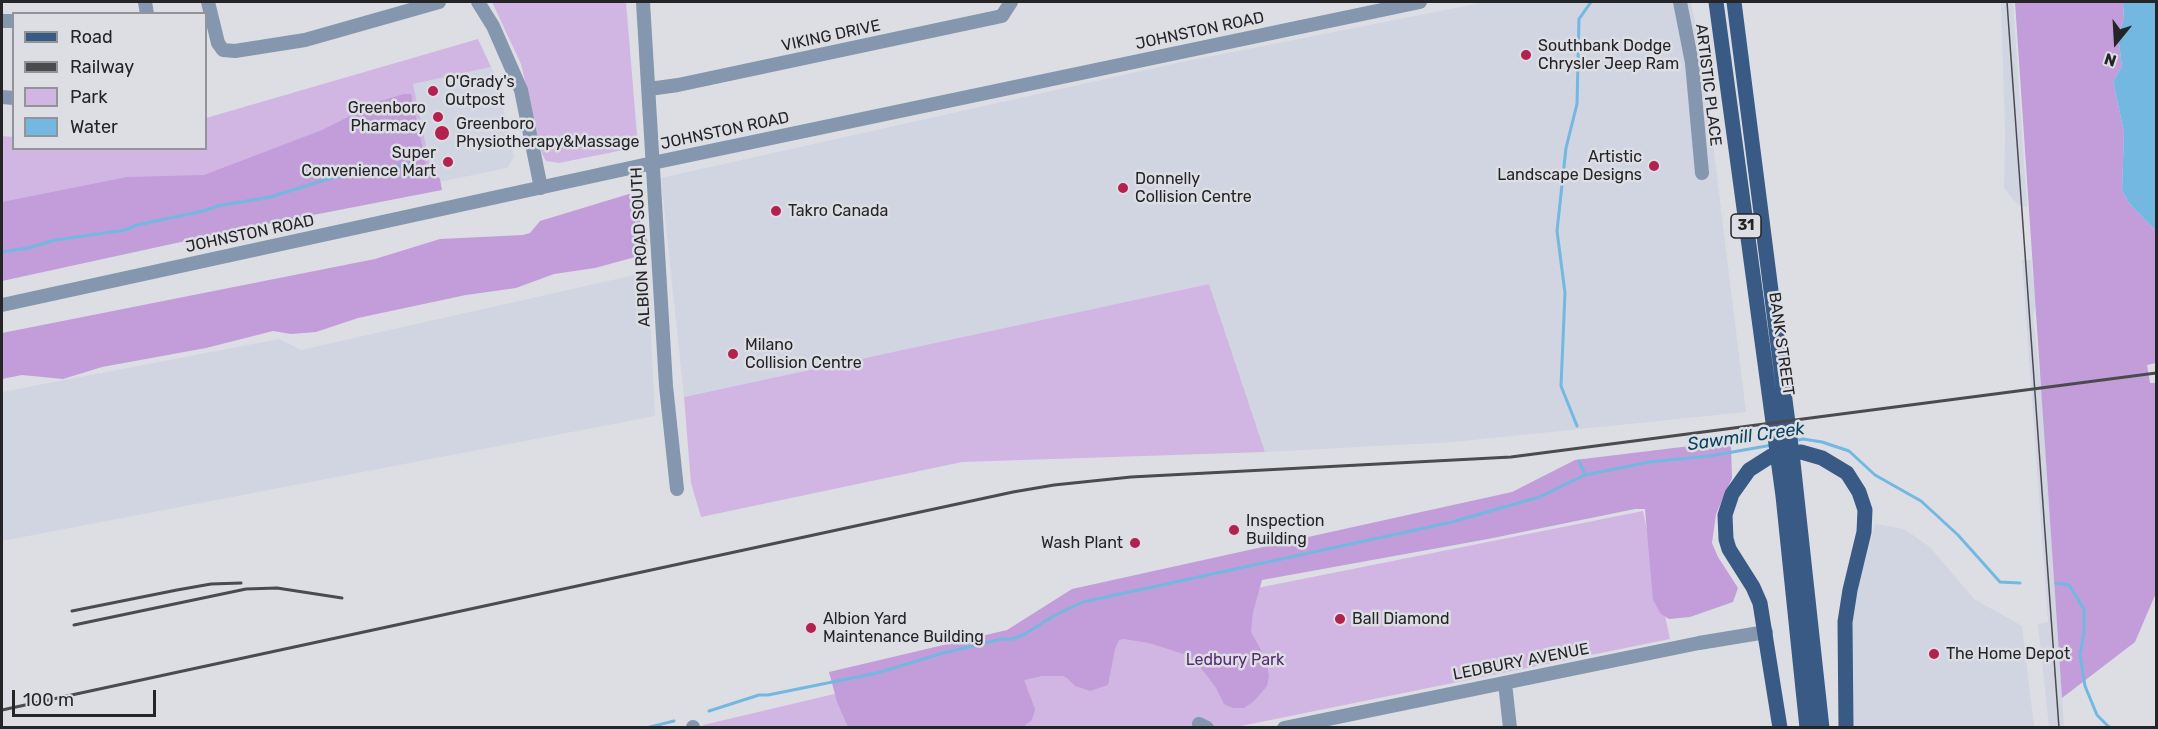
<!DOCTYPE html>
<style>
body{margin:0}
#map{position:relative;width:2158px;height:729px;overflow:hidden;background:#dddee4;font-family:Rubik,sans-serif}
canvas{display:block}
.frame{position:absolute;inset:0;border:3px solid #252528;pointer-events:none}
.legend{position:absolute;left:12px;top:12px;width:195px;height:138px;box-sizing:border-box;background:#dddee4;border:2px solid #939499;margin:0;padding:8px 10px;list-style:none;font-size:18px;color:#252528}
.legend li{display:flex;align-items:center;gap:12px;height:30px}
.legend b{width:30px;border:2px solid #939499}
.north{position:absolute;left:2086px;top:12px;width:60px;height:60px;-webkit-text-stroke:4px #dddee4;paint-order:stroke;rotate:198deg;font-size:16px;font-weight:700;line-height:24px;text-align:center;color:#252528}
.north::after{content:'';display:block;margin:auto;width:21px;height:27px;background:#252528;clip-path:polygon(50% 0,100% 100%,50% 72%,0 100%)}
.scale{position:absolute;left:12px;top:690px;width:144px;height:27px;box-sizing:border-box;border:3px solid #252528;border-top:0;padding-left:8px;font-size:18px;line-height:21px;white-space:nowrap;color:#252528;-webkit-text-stroke:4px #dddee4;paint-order:stroke}
</style>
<div id="map">
<canvas width="2158" height="729"></canvas>
<div class="frame"></div>
<ul class="legend">
<li><b style="height:8px;background:#395a84"></b>Road</li>
<li><b style="height:8px;background:#4b4b4e"></b>Railway</li>
<li><b style="height:16px;background:#d1b6e3"></b>Park</li>
<li><b style="height:16px;background:#72b8e1"></b>Water</li>
</ul>
<div class="north">N</div>
<div class="scale">100 m</div>
</div>
<script>
const g = document.querySelector('canvas').getContext('2d');
g.lineJoin = 'round';
function fillPath(path, color) { g.fillStyle = color; g.fill(path, 'evenodd'); }
const toPath = rows => new Path2D(rows.map(r => 'M' + r).join(''));
function stroke(path, color, width, dash) { g.strokeStyle = color; g.lineWidth = width; g.lineCap = dash ? 'butt' : 'round'; g.setLineDash(dash || []); g.stroke(path); }
function label(font, color, halo, rows, align = 'center') {
  g.font = font + ' Rubik,sans-serif'; g.lineWidth = 5; g.setLineDash([]); g.textBaseline = 'middle'; g.strokeStyle = halo; g.fillStyle = color; for (const [text, x, y, turn = 0] of rows) {
    g.save(); g.translate(x, y); g.rotate((+turn || 0) * Math.PI / 180); g.textAlign = isNaN(turn) ? turn : align; if (halo) g.strokeText(text, 0, 0); g.fillText(text, 0, 0); g.restore();
  }
}
fillPath(toPath([
 [1486,2,1691,2,1702,54,1746,412,1453,442,1265,452,1209,284,684,397,661,178,1177,63],
 [2001,2,2013,2,2027,207,2018,205,2004,188,2005,131],
 [491,67,497,79,514,157,507,168,434,183,413,84],
 [2022,260,2031,260,2035,296,2036,307,2033,315,2042,397,2064,727,2049,727,2038,624,2048,622],
 [648,272,655,416,2,541,2,392,279,339,301,350],
 [1875,524,1904,529,1930,547,1974,599,2022,626,2034,727,1852,727,1850,617]
]), '#d1d4e1');
fillPath(toPath([
 [492,2,626,2,638,147,559,163,546,161,542,154,521,64],
 [478,39,491,67,413,84,434,183,2,277,2,136,13,137,14,148,206,148,206,118],
 [1209,284,1265,452,962,462,701,517,691,483,684,397],
 [1643,511,1670,639,1236,727,704,728,703,725,1029,648,1217,596]
]), '#d1b6e3');
fillPath(toPath([
 [2015,2,2123,2,2124,19,2118,35,2122,67,2113,81,2124,132,2122,190,2129,203,2156,231,2156,363,2147,365,2150,383,2156,383,2156,593,2135,642,2062,698],
 [404,94,411,94,426,164,440,179,442,190,236,230,2,281,2,202,127,177,204,175,322,130,380,101],
 [629,194,640,198,640,221,648,243,639,256,595,268,554,274,516,288,466,295,358,318,316,332,291,334,273,331,206,348,102,367,63,379,22,375,2,379,2,333,375,259,440,239,523,235,530,233,540,221],
 [1723,442,1731,447,1732,478,1716,514,1712,543,1718,557,1738,588,1733,602,1690,617,1669,619,1661,614,1653,600,1645,509,1635,509,1488,539,1262,580,1253,612,1251,632,1266,659,1269,676,1267,686,1262,692,1253,702,1244,708,1233,708,1224,704,1216,688,1201,668,1187,655,1149,643,1124,639,1119,640,1115,649,1108,685,1090,691,1075,686,1067,678,1063,676,1042,676,1024,680,1035,709,1032,720,1023,727,848,727,837,702,829,672,1007,630,1072,589,1512,492,1575,460]
]), '#c29dd9');
fillPath(toPath([
 [2123,2,2156,2,2156,231,2129,203,2122,190,2124,132,2113,81,2122,67,2118,35,2124,19]
]), '#72b8e1');
stroke(toPath([
 [2,252,28,248,55,240,125,230,137,225,203,211,217,206,270,197,335,177,379,171,409,164],
 [1577,426,1561,386,1565,293,1557,231,1566,148,1577,104,1579,19,1591,2],
 [1794,441,1803,439,1822,442,1849,451,1875,475,1921,501,1958,535,2000,582,2020,583],
 [1579,461,1585,475,1649,462,1710,456,1772,445],
 [2056,583,2069,585,2084,609,2084,632,2080,655,2085,686,2097,715,2110,728],
 [709,711,759,695,768,695,877,673,943,653,1002,639,1012,639,1025,634,1055,615,1083,602,1452,522,1539,497,1585,475],
 [646,728,674,721]
]), '#72b8e1', 3);
stroke(toPath([
 [145,2,147,14],
 [208,2,218,43,223,50,235,51,305,40,439,2],
 [478,2,493,26,521,90,541,188],
 [643,2,666,386,677,489],
 [1680,2,1692,63,1702,173],
 [2,21,14,21],
 [649,89,678,85,1002,16,1011,2],
 [2,97,14,98],
 [2,305,662,161,1420,2],
 [1505,683,1510,728],
 [1199,724,1207,728],
 [693,727,693,728],
 [1284,728,1699,643,1766,632]
]), '#8497af', 14);
stroke(toPath([
 [1716,2,1783,496,1807,728],
 [1734,2,1793,462,1822,728],
 [1780,728,1760,603,1753,587,1729,549,1726,539,1725,515,1732,494,1749,470,1771,456,1801,452,1822,458,1847,473,1859,492,1865,510,1864,532,1850,590,1845,622,1846,728]
]), '#395a84', 15);
stroke(toPath([
 [2007,2,2059,728]
]), '#4b4b4e', 1.5);
stroke(toPath([
 [72,611,177,590,211,584,241,583],
 [74,625,246,589,277,588,342,598],
 [2,710,1013,492,1054,485,1131,477,1511,457,2156,373]
]), '#4b4b4e', 3);
for (const [x, y, r, color] of [
 [1526,55,6,"#b3224e"],
 [433,91,6,"#b3224e"],
 [438,117,6,"#b3224e"],
 [442,133,8,"#b3224e"],
 [448,162,6,"#b3224e"],
 [1654,166,6,"#b3224e"],
 [1123,188,6,"#b3224e"],
 [776,211,6,"#b3224e"],
 [733,354,6,"#b3224e"],
 [1234,530,6,"#b3224e"],
 [1135,543,6,"#b3224e"],
 [1340,619,6,"#b3224e"],
 [811,628,6,"#b3224e"],
 [1934,654,6,"#b3224e"]
]) { const dot = new Path2D(); dot.arc(x, y, r, 0, 2 * Math.PI); g.fillStyle = color; g.fill(dot); stroke(dot, '#dddee4', 2); }
for (const [x, y, w] of [
 [1746,226,30]
]) { const box = new Path2D(); box.roundRect(x - w / 2, y - 12, w, 24, 4.5); g.fillStyle = '#dddee4'; g.fill(box); stroke(box, '#252528', 1.5); }
label('bold 15px', '#252528', null, [
 ["31",1746,226]
]);
label('16px', '#252528', '#dddee4', [
 ["JOHNSTON ROAD",1200,31,-12],
 ["VIKING DRIVE",831,36,-12],
 ["ARTISTIC PLACE",1708,85,83],
 ["JOHNSTON ROAD",725,131,-12],
 ["JOHNSTON ROAD",250,234,-12],
 ["ALBION ROAD SOUTH",641,247,-93],
 ["BANK STREET",1781,344,82],
 ["LEDBURY AVENUE",1521,662,-11]
]);
label('16px', '#252528', '#dddee4', [
 ["Southbank Dodge",1538,46],
 ["Chrysler Jeep Ram",1538,64],
 ["O'Grady's",445,82],
 ["Outpost",445,100],
 ["Greenboro",426,108,"right"],
 ["Pharmacy",426,126,"right"],
 ["Greenboro",456,124],
 ["Physiotherapy&Massage",456,142],
 ["Super",436,153,"right"],
 ["Convenience Mart",436,171,"right"],
 ["Artistic",1642,157,"right"],
 ["Landscape Designs",1642,175,"right"],
 ["Donnelly",1135,179],
 ["Collision Centre",1135,197],
 ["Takro Canada",788,211],
 ["Milano",745,345],
 ["Collision Centre",745,363],
 ["Inspection",1246,521],
 ["Building",1246,539],
 ["Wash Plant",1123,543,"right"],
 ["Albion Yard",823,619],
 ["Maintenance Building",823,637],
 ["Ball Diamond",1352,619],
 ["The Home Depot",1946,654]
], 'left');
label('16px', '#592b71', '#dddee4', [
 ["Ledbury Park",1235,660]
]);
label('italic 18px', '#05425d', '#dddee4', [
 ["Sawmill Creek",1746,437,-8]
]);
</script>
